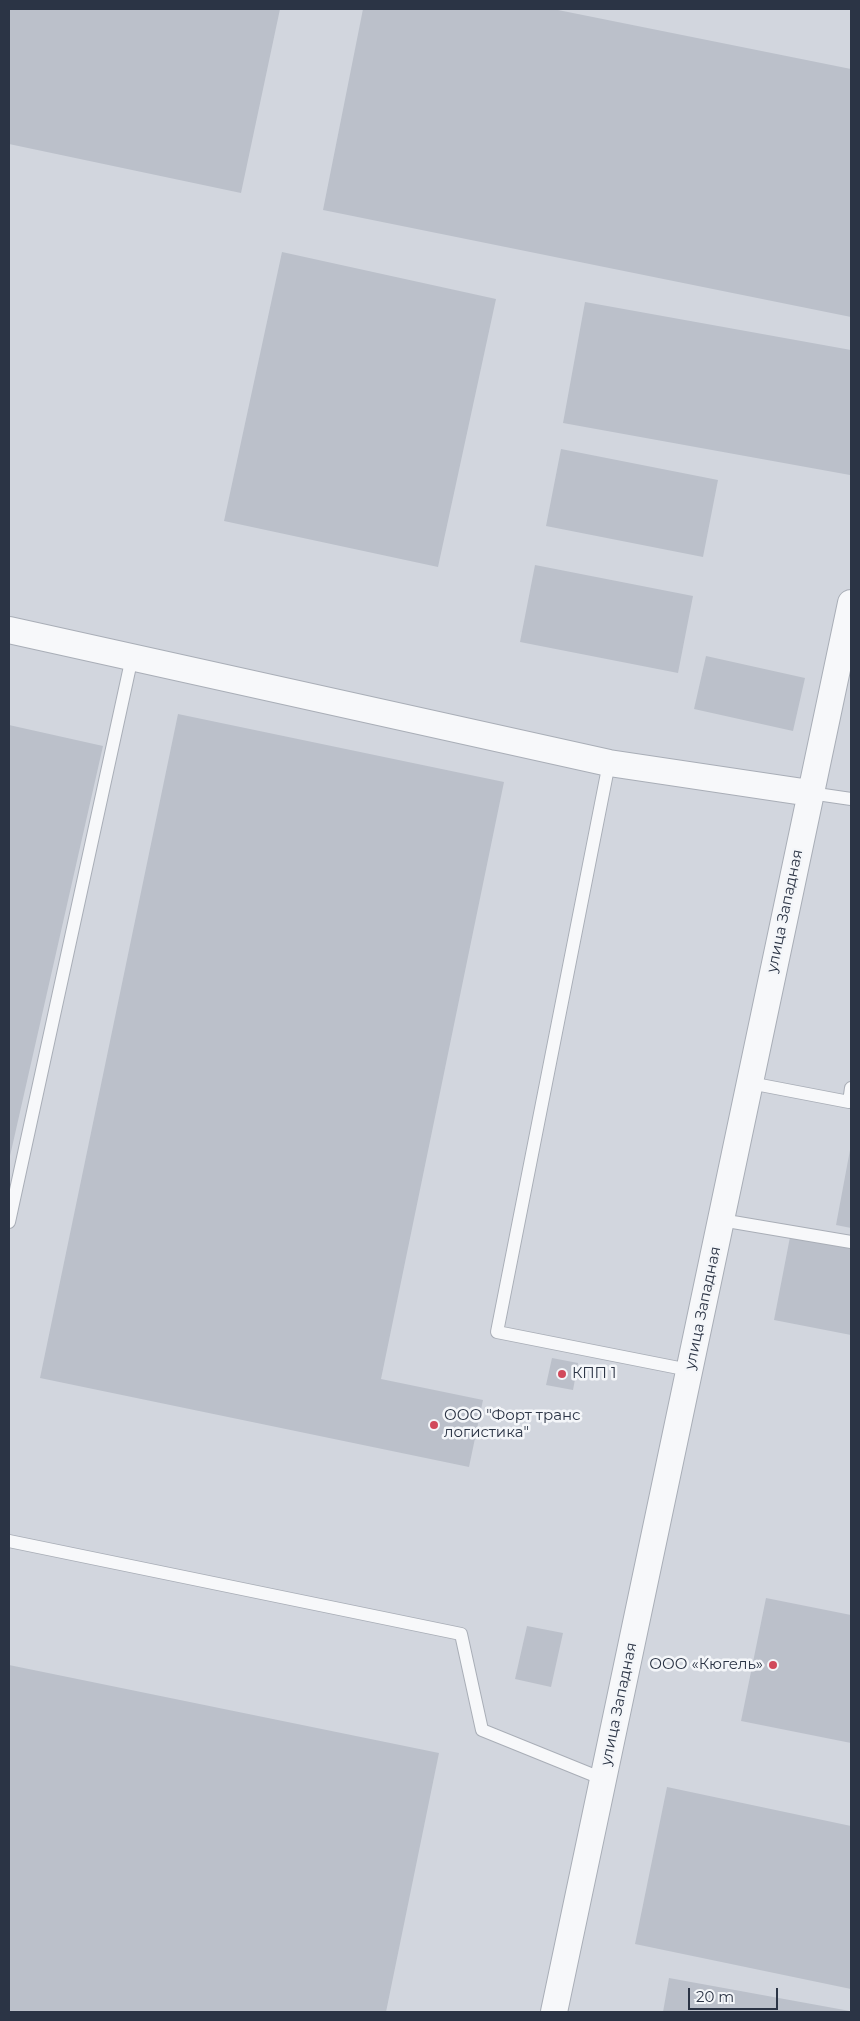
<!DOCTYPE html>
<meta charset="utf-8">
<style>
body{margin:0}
#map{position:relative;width:860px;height:2021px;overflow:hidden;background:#e4e7ec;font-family:Montserrat,sans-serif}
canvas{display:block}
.frame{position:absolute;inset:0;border:10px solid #2b3445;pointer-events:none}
.scale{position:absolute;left:688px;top:1988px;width:90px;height:22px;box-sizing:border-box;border:2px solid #2b3445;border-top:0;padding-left:6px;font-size:15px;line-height:18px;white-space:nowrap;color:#2b3445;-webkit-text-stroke:4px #f4f6f9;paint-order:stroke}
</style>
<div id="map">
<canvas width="860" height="2021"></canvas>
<div class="frame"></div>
<div class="scale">20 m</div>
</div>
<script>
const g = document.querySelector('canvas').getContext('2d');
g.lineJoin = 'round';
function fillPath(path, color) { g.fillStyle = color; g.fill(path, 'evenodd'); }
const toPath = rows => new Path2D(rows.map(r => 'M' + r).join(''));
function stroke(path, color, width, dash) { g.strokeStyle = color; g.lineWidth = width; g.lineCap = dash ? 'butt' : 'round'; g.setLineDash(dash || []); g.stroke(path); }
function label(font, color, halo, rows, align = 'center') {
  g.font = font + ' Montserrat,sans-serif'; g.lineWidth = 5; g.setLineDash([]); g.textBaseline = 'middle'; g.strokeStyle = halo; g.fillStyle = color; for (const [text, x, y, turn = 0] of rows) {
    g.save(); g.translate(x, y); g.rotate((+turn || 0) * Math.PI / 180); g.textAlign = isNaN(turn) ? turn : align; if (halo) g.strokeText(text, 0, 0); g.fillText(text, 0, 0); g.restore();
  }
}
fillPath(toPath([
 [9,9,851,9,851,2012,9,2012]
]), '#d2d6de');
fillPath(toPath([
 [9,9,280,9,241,193,9,144],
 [363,9,553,9,851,69,851,317,323,210],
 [282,252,496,299,438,567,224,521],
 [585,302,851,350,850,475,563,423],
 [561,449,718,480,703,557,546,526],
 [535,565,693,596,678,673,520,642],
 [706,656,805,678,793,731,694,709],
 [178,714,504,782,381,1379,483,1400,469,1467,40,1378],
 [9,725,103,746,10,1156,9,1156],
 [850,1150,851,1150,851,1228,836,1225],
 [790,1237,851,1249,851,1335,774,1320],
 [552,1358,578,1363,573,1390,546,1385],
 [766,1598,851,1615,851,1743,741,1721],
 [527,1626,563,1633,551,1687,515,1679],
 [9,1665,439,1753,386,2012,9,2012],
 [667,1787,851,1826,851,1989,635,1944],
 [669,1978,850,2011,850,2012,663,2012]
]), '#bbc0ca');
const lane = toPath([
 [609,763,497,1332,689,1370],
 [810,793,851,799],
 [750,1083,849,1102,851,1088],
 [721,1220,851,1242],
 [9,1222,132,657],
 [9,1541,461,1634,482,1730,603,1779]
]);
const street = toPath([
 [9,630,609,763,810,793],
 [554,2012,851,603]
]);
stroke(lane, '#a9aeb7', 14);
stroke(street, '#a9aeb7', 28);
stroke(lane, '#f7f8fa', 12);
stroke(street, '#f7f8fa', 26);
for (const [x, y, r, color] of [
 [562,1374,5,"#d1495b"],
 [434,1425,5,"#d1495b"],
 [773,1665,5,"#d1495b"]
]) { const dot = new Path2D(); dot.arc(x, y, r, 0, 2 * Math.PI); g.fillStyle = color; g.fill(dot); stroke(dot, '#f4f6f9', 2); }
label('15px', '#2b3445', '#f4f6f9', [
 ["улица Западная",785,911,-78],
 ["улица Западная",703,1308,-78],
 ["улица Западная",619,1704,-78]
]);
label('15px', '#2b3445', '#f4f6f9', [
 ["КПП 1",572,1374],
 ["ООО \"Форт транс",444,1416],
 ["логистика\"",444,1433],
 ["ООО «Кюгель»",763,1665,"right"]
], 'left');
</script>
